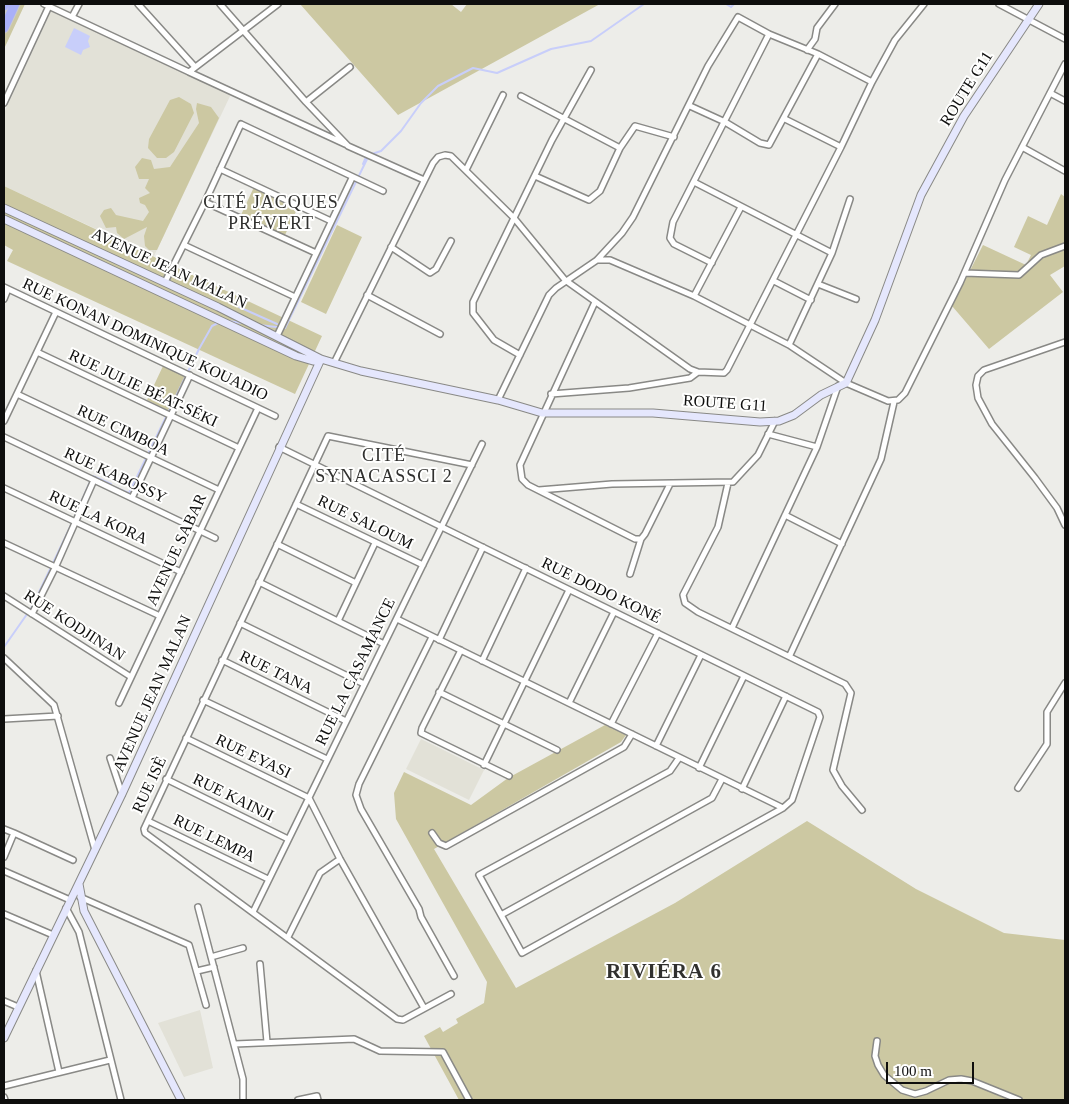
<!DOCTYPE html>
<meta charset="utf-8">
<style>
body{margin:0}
#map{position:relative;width:1069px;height:1104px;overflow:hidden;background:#edede9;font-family:Georgia,serif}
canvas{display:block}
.frame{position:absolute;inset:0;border:5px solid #0e0e0d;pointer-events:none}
.scale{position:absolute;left:886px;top:1062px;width:88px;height:22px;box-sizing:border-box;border:2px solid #0e0e0d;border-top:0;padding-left:6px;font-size:15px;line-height:18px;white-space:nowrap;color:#0e0e0d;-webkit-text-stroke:4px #fffffe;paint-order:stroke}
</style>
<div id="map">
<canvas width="1069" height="1104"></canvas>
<div class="frame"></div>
<div class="scale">100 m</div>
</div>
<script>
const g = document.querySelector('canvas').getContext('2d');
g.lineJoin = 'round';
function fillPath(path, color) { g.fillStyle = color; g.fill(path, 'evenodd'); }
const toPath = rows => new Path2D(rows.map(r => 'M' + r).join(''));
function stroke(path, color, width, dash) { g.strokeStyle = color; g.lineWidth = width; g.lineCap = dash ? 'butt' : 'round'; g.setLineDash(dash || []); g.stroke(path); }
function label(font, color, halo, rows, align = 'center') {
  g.font = font + ' Georgia,serif'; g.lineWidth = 4; g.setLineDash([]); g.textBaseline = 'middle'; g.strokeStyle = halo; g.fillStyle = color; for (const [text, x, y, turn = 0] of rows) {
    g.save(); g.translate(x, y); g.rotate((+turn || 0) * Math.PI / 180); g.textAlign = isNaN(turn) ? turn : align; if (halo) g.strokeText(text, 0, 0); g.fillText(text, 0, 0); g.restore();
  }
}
fillPath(toPath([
 [52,9,232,92,154,256,4,186,4,113],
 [421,739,484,770,469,800,406,769],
 [200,1010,213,1068,184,1077,158,1023]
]), '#e2e1d7');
fillPath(toPath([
 [4,4,25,4,4,49],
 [300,4,451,4,461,12,467,4,600,4,398,115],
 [179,97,191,104,194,113,174,152,166,158,157,158,148,148,149,139,170,100],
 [197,103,211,107,219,118,157,250,149,250,145,246,144,236,147,227,124,239,117,233,116,227,106,228,100,216,104,210,111,208,116,215,143,221,149,212,145,205,140,203,139,198,150,193,145,188,149,179,139,179,135,167,142,158,151,160,154,169,170,167,199,123,196,109],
 [4,186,322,336,295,394,7,261,13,250,4,245],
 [254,187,298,207,285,235,241,215],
 [1061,194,1065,197,1065,266,1050,275,1063,292,989,349,952,306,983,245,1026,265,1031,255,1014,247,1028,216,1047,225],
 [337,225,362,237,326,314,301,302],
 [163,366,185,377,169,411,147,400],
 [605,725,626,735,621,742,434,849,516,988,675,903,807,821,916,889,1004,933,1065,940,1065,1100,459,1100,424,1036,440,1027,443,1032,458,1023,456,1019,484,1003,487,982,396,819,394,793,404,772,471,805,508,778]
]), '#ccc8a2');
fillPath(toPath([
 [74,28,90,36,88,41,90,47,83,50,81,55,65,47]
]), '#c8cefa');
stroke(toPath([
 [726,4,731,7,734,4],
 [363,164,366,157],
 [239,307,277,324],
 [229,321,242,323],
 [259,325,285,328,369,155,381,151,401,131,421,103,438,86,473,68,497,73,551,49,591,41,644,4],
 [93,476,111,484],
 [109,485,129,493,199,349,212,326,220,322],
 [75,516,90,482],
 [4,647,32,607,73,521]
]), '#c8cefa', 2);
const street = toPath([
 [44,4,189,72,278,4],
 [138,4,195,67],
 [220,4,306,102,348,146,424,180],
 [999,4,1065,39],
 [72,17,79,4],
 [807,50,815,39,817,28,835,4],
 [189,72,345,144],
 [1050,93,1065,101],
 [521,96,620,148,635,126,674,137],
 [306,102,350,67],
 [4,103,50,4],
 [690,106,725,122,760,143,769,145,818,54],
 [785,119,841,147],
 [1022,147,1065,171],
 [220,169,331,221],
 [466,170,503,95],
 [535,176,589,200,600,191,620,148],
 [694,182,832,253],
 [205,202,316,253],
 [184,245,295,297],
 [391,247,430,273,436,269,451,241],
 [597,260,610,260,694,296,789,345,846,383,888,401,898,400,905,393,960,283,1005,180,1065,64],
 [712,263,674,244,670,238,673,222,769,34],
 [965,273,1019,275,1041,255,1065,246],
 [774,281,811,300],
 [165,282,205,202,241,124,383,191],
 [818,284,856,299],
 [4,287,275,416],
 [367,295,440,334],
 [694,296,741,207],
 [4,299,8,289],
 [595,302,520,465,522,479,528,485,635,539,641,539,645,534,670,484],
 [277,336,352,178],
 [1065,342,984,370,978,376,976,385,978,398,992,424,1035,478,1057,508,1065,525],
 [789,345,832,253,850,199],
 [37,352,239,448],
 [520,355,494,340,473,313,473,302,552,140,591,70],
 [334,363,433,163,438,157,445,155,451,156,514,218,565,280,690,369,698,372,690,378,629,388,551,394],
 [698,372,724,373,727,370,841,147,872,82,895,40,924,4],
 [17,394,219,490],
 [498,400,549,295,556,288,597,260,622,233,633,217,708,66,738,17,769,34,818,54,872,82],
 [4,421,56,312],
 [768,434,817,447],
 [4,437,215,538],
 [279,447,818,712,820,717,792,800,783,808,522,953,479,875,670,771,679,758],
 [728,483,718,527,683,595,685,603,698,612,845,684,851,693,833,770,842,786,862,810],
 [4,488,181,572],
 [539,490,612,484,733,482,758,455,775,421],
 [132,498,190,375],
 [296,504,423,565],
 [785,515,842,544],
 [4,543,160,616],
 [277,544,356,583],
 [630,574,641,539],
 [259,582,384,644],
 [4,596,131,677],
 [32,614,55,568,94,480],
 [397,619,783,808],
 [338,621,375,543],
 [240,623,364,684],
 [732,628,817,447,838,386],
 [432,637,359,784,356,795,361,809,419,909,421,917,454,976],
 [439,640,483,547],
 [461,650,422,728,421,733,509,776],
 [790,655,881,459,894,402],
 [4,658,54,705,95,850],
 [222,660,346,721],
 [482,661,526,568],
 [439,692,557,750],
 [203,700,327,759],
 [119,703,258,408],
 [569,703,614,612],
 [4,719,58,716],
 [611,724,658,633],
 [186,738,309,798,340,859,424,1008],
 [656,746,701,655],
 [110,758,122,794],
 [484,765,569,590],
 [699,768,744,676],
 [166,779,288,839],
 [1018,788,1047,744,1047,712,1065,683],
 [742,789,786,696],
 [148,821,268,879],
 [4,829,14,833],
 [432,833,439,843,446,846,624,747,632,734],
 [4,857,14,833,73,860],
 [4,871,70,900],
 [80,897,189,945,206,1005],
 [198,907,243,1079,243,1100],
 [66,908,79,932,121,1100],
 [253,912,482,444],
 [4,914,53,935],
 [501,915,712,798,722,779],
 [288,937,320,873,340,859],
 [211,957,243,948],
 [260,964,267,1042],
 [36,971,59,1072],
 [197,971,214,967],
 [451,994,403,1020,397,1019,145,833,144,829,328,436,472,465],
 [4,1001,18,1007],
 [877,1041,875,1056,878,1065,884,1075,902,1090,915,1094,926,1091,949,1080,961,1079,972,1081,1019,1100],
 [235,1044,354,1039,380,1051,443,1052,469,1100],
 [4,1086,110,1060],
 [4,1097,5,1100],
 [298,1100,317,1096,318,1100]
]);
const secondary = toPath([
 [4,208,218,307,321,359,361,371,498,400,542,413,653,413,760,422,779,421,794,415,821,395,846,383,875,320,921,195,964,116,1039,4],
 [4,219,296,356,313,361,321,359],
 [79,884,84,911,181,1100],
 [4,1038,122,794,321,359]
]);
const highway = toPath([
 [4,6,5,4],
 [4,28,15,4]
]);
stroke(street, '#898986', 8);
stroke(secondary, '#898986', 9);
stroke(highway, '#cacaca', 11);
stroke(street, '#fff', 5);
stroke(secondary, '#e5e7fd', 7);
stroke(highway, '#a9b0f8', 9);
label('16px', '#0e0e0d', '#fffffe', [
 ["ROUTE G11",967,89,-58],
 ["AVENUE JEAN MALAN",169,269,25],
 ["RUE KONAN DOMINIQUE KOUADIO",145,340,25],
 ["RUE JULIE BÉAT-SÉKI",143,389,25],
 ["ROUTE G11",725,404,4],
 ["RUE CIMBOA",123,431,25],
 ["RUE KABOSSY",115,476,25],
 ["RUE LA KORA",98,518,25],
 ["RUE SALOUM",365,523,26],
 ["AVENUE SABAR",177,550,-65],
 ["RUE DODO KONÉ",601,591,26],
 ["RUE KODJINAN",74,626,33],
 ["RUE LA CASAMANCE",356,672,-64],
 ["RUE TANA",276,673,26],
 ["AVENUE JEAN MALAN",153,694,-66],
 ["RUE EYASI",253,757,26],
 ["RUE ISÈ",150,785,-65],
 ["RUE KAINJI",233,798,26],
 ["RUE LEMPA",214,839,26]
]);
g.letterSpacing = '1px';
label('18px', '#31312f', '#fffffe', [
 ["CITÉ JACQUES",271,203],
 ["PRÉVERT",271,224],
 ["CITÉ",384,456],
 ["SYNACASSCI 2",384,477]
]);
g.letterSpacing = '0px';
g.letterSpacing = '1px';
label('bold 21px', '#31312f', '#fffffe', [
 ["RIVIÉRA 6",664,973]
]);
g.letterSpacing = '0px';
</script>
